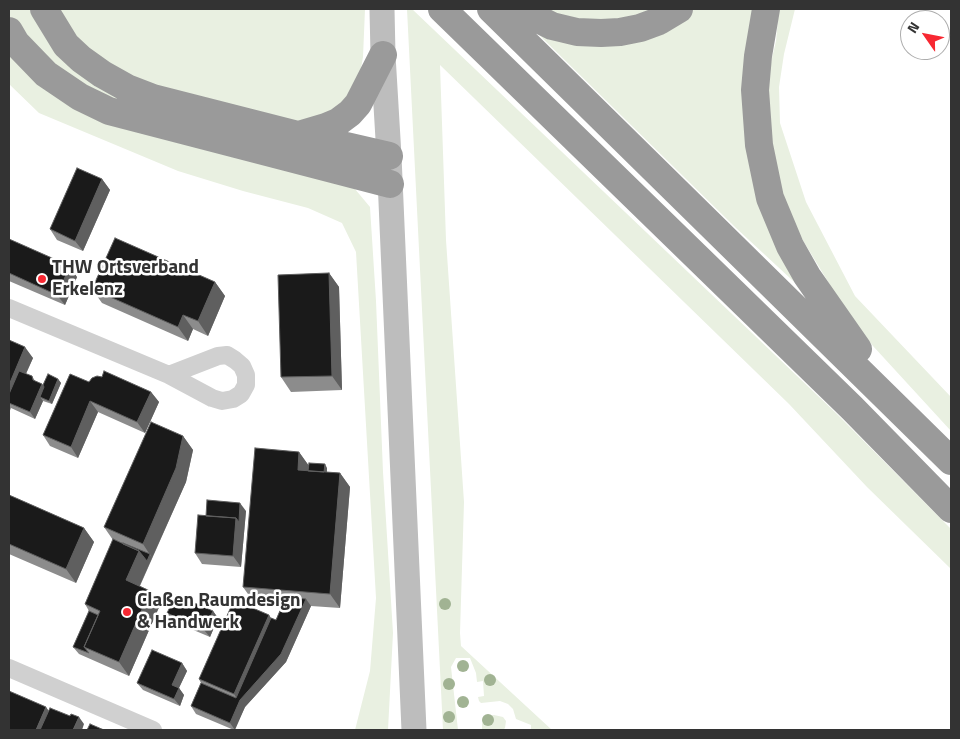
<!DOCTYPE html>
<meta charset="utf-8">
<style>
body{margin:0}
#map{position:relative;width:960px;height:739px;overflow:hidden;background:#fff;font-family:"Titillium Web",sans-serif}
canvas{display:block}
.frame{position:absolute;inset:0;border:10px solid #333;pointer-events:none}
.north{position:absolute;left:900px;top:10px;width:50px;height:50px;box-sizing:border-box;background:#fff;border:1px solid #adadad;border-radius:50%;rotate:303deg;font-size:14px;font-weight:700;line-height:20px;text-align:center;color:#333}
.north::after{content:'';display:block;margin:auto;width:18px;height:22px;background:#f72832;clip-path:polygon(50% 0,100% 100%,50% 72%,0 100%)}
</style>
<div id="map">
<canvas width="960" height="739"></canvas>
<div class="frame"></div>
<div class="north">N</div>
</div>
<script>
const g = document.querySelector('canvas').getContext('2d');
g.lineJoin = 'round';
function fillPath(path, color) { g.fillStyle = color; g.fill(path, 'evenodd'); }
const toPath = rows => new Path2D(rows.map(r => 'M' + r).join(''));
function stroke(path, color, width, dash) { g.strokeStyle = color; g.lineWidth = width; g.lineCap = dash ? 'butt' : 'round'; g.setLineDash(dash || []); g.stroke(path); }
function label(font, color, halo, rows, align = 'center') {
  g.font = font + ' "Titillium Web",sans-serif'; g.lineWidth = 5; g.setLineDash([]); g.textBaseline = 'middle'; g.strokeStyle = halo; g.fillStyle = color; for (const [text, x, y, turn = 0] of rows) {
    g.save(); g.translate(x, y); g.rotate((+turn || 0) * Math.PI / 180); g.textAlign = isNaN(turn) ? turn : align; if (halo) g.strokeText(text, 0, 0); g.fillText(text, 0, 0); g.restore();
  }
}
fillPath(toPath([
 [9,9,33,9,155,115,71,83,9,18],
 [55,9,365,9,363,57,360,74,347,105,300,127,154,91,81,49],
 [407,9,412,9,838,415,951,529,951,569,867,487,789,404,440,65,446,240,464,502,460,633,461,646,552,730,531,730,531,725,516,719,513,709,508,704,500,701,481,703,479,701,478,697,484,696,483,681,477,682,476,673,470,658,456,658,451,667,458,730,443,730],
 [531,9,658,9,610,25],
 [688,9,754,9,746,46,805,292,736,228,531,27,566,38],
 [779,9,795,9,784,54,779,87,780,123,806,202,855,296,951,397,951,431,873,346,844,308,796,229,777,185,770,148,768,75,776,41],
 [9,49,37,79,355,189,370,207,376,301,383,472,393,633,388,730,355,730,370,671,376,598,356,252,342,223,308,208,243,191,178,171,39,113,9,84],
 [494,715,503,717,506,721,505,728,503,730,482,730,482,723,489,716]
]), '#e9f0e1');
stroke(toPath([
 [9,308,169,375,212,398,222,401,233,399,241,394,246,385,246,375,242,366,235,360,227,355,218,356,169,375],
 [9,668,153,730]
]), '#d0d0d0', 18);
stroke(toPath([
 [382,9,383,55,389,156,414,730]
]), '#bdbdbd', 25);
stroke(toPath([
 [44,9,66,45,81,59,102,74,127,88,153,98,298,135,389,156],
 [442,9,852,408,951,509],
 [491,9,951,461],
 [518,9,552,26,577,32,601,33,620,32,640,28,659,21,679,9],
 [766,9,758,56,755,90,759,145,770,198,790,246,807,276,858,349],
 [9,31,16,43,46,74,80,97,109,111,390,184],
 [299,135,326,127,338,122,350,113,358,104,383,55]
]), '#9a9a9a', 28);
g.fillStyle = '#a1b393';
for (const [x, y] of [
 [445,604],
 [463,666],
 [490,680],
 [449,684],
 [463,702],
 [449,717],
 [488,720]
]) { g.beginPath(); g.arc(x, y, 6, 0, 2 * Math.PI); g.fill(); }
fillPath(toPath([
 [102,179,110,190,83,251,57,240,50,229],
 [9,239,77,277,65,305,9,281],
 [329,273,339,287,342,390,291,392,281,377],
 [215,282,225,296,208,336,193,329,188,341,102,303,92,289],
 [9,340,33,358,26,374,32,376,35,381,42,384,43,385,58,379,61,383,52,404,43,401,35,419,11,408,9,413],
 [89,382,151,392,159,402,145,433,98,412,78,458,50,446,43,435],
 [183,436,193,450,186,482,140,586,150,591,160,605,129,676,79,654,73,647,89,611,85,604,113,540,104,527],
 [299,452,309,466,327,468,327,472,340,473,350,487,340,608,311,606,286,662,245,707,234,730,196,714,191,706,201,683,199,679,269,615,271,618,276,620,283,603,253,601,243,587],
 [9,495,84,528,94,542,76,583,9,554],
 [246,511,241,567,202,564,195,553,206,516],
 [213,611,218,618,210,637,172,621,167,613],
 [182,663,187,671,179,688,184,695,180,706,143,690,137,683]
]), '#8c8c8c');
fillPath(toPath([
 [102,179,110,190,83,251,75,241],
 [70,266,77,277,65,305,57,295],
 [329,273,339,287,342,390,332,376],
 [215,282,225,296,208,336,198,321],
 [183,315,193,329,188,341,178,327],
 [25,347,33,358,12,404,9,403,9,385],
 [58,379,61,383,52,404,49,401],
 [42,384,47,391,40,397,43,401,35,419,30,412],
 [151,392,159,402,145,433,137,422],
 [90,401,98,412,78,458,71,447],
 [183,436,193,450,186,482,152,558,143,544],
 [299,452,309,466,307,484,298,470],
 [325,464,327,468,326,483,323,480],
 [340,473,350,487,340,608,330,594],
 [240,503,246,511,241,567,233,556,236,518],
 [84,528,94,542,76,583,66,569],
 [139,551,150,554,152,558,136,594,126,580],
 [150,591,160,605,129,676,119,662],
 [306,599,311,606,286,662,245,707,235,730,230,723,239,702,234,694,269,615,276,626],
 [213,611,218,618,210,637,204,630],
 [182,663,187,671,177,692,172,685],
 [179,688,184,695,180,706,174,699],
 [46,707,54,718,49,730,36,730],
 [79,717,84,724,82,730,73,730]
]), '#5f5f5f');
const building = toPath([
 [77,168,102,179,75,241,50,229,77,168],
 [115,238,215,282,198,321,183,315,178,327,92,289,115,238],
 [9,239,70,266,57,295,9,273,9,239],
 [329,273,332,376,281,377,278,275,329,273],
 [9,340,25,347,9,385,9,340],
 [19,371,32,376,33,380,42,384,30,412,9,403,9,394,19,371],
 [104,371,151,392,137,422,90,401,71,447,43,435,70,374,89,382,92,378,97,376,102,377,104,371],
 [48,374,58,379,49,401,40,397,44,387,43,385,48,374],
 [151,422,183,436,176,468,143,544,104,527,151,422],
 [255,448,299,452,298,470,340,473,330,594,243,587,255,448],
 [309,463,325,464,324,472,308,471,309,463],
 [9,495,84,528,66,569,9,544,9,495],
 [207,500,240,503,239,522,236,518,206,516,207,500],
 [198,515,236,518,233,556,195,553,198,515],
 [113,539,139,551,126,580,150,591,119,662,84,647,100,611,85,604,113,539],
 [123,543,150,554,147,561,139,551,123,544,123,543],
 [176,595,213,611,204,630,167,613,176,595],
 [286,597,306,599,281,654,240,700,230,723,191,706,201,683,236,698,271,618,276,620,286,597],
 [234,600,269,615,234,694,199,679,234,600],
 [89,611,98,615,84,647,89,653,73,647,89,611],
 [152,650,182,663,172,685,179,688,174,699,137,683,152,650],
 [9,691,46,707,36,730,9,730,9,691],
 [50,708,70,716,71,714,79,717,73,730,40,730,50,708],
 [90,724,104,730,87,730,90,724]
]);
fillPath(building, '#1a1a1a');
stroke(building, '#5f5f5f', 1);
for (const [x, y, r, color] of [
 [42,279,5,"#f72832"],
 [127,612,5,"#f72832"]
]) { const dot = new Path2D(); dot.arc(x, y, r, 0, 2 * Math.PI); g.fillStyle = color; g.fill(dot); stroke(dot, '#fff', 2); }
label('bold 19px', '#333', '#fff', [
 ["THW Ortsverband",52,268],
 ["Erkelenz",52,290],
 ["Claßen Raumdesign",137,601],
 ["& Handwerk",137,623]
], 'left');
</script>
